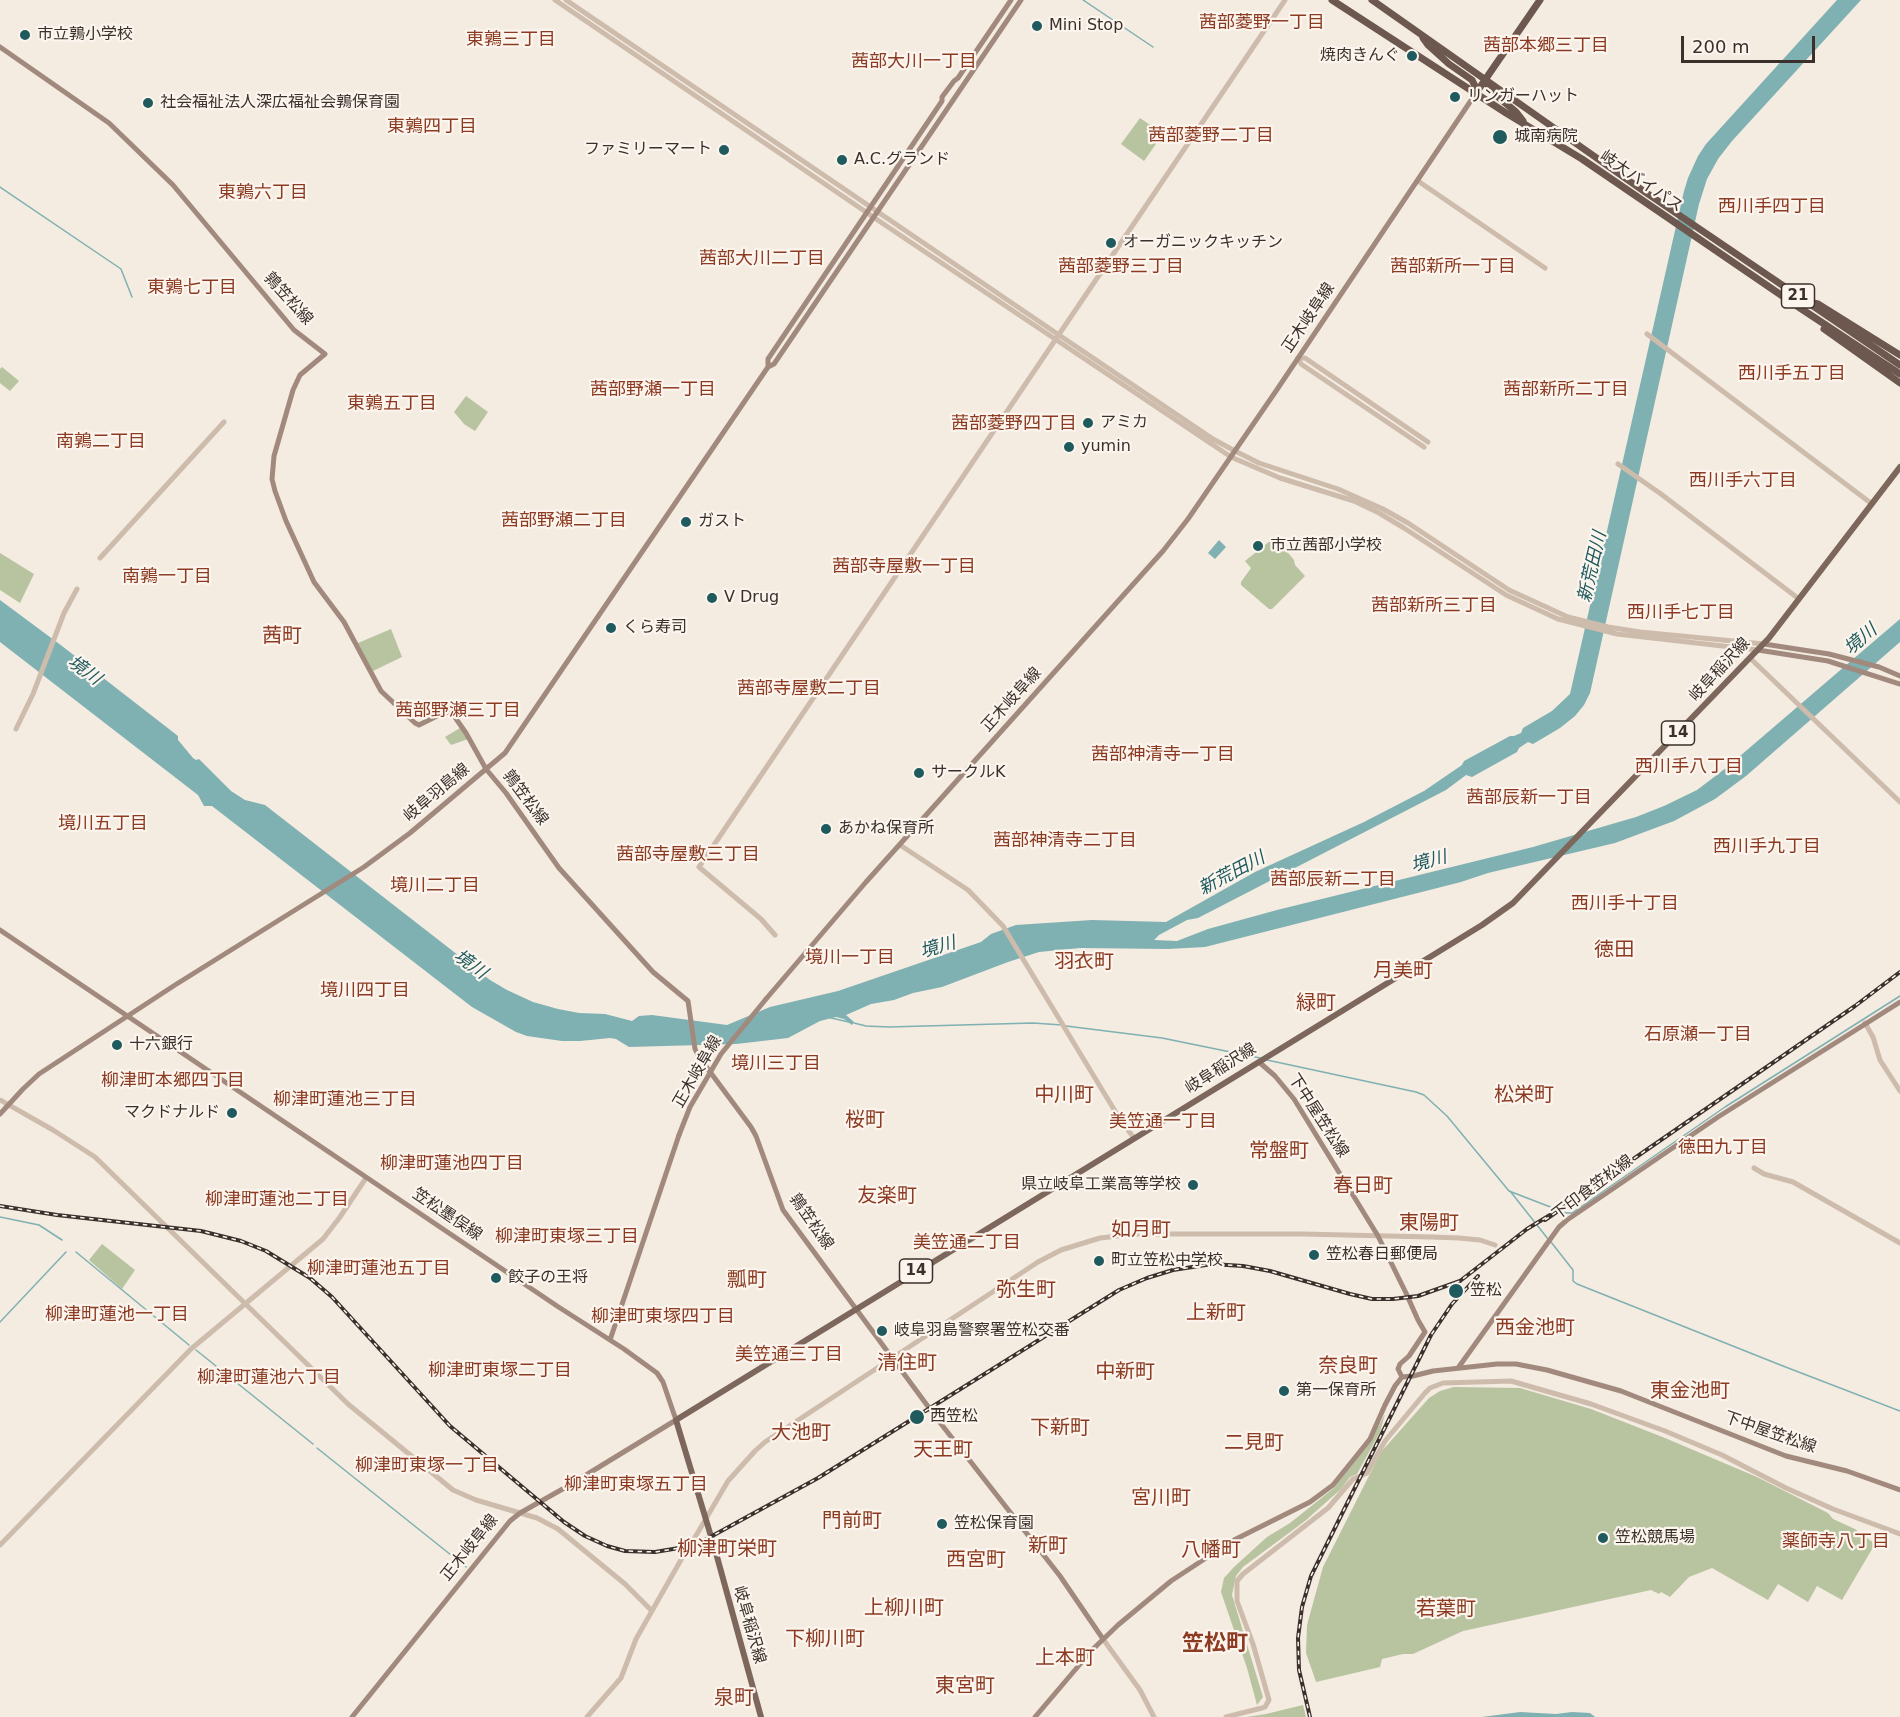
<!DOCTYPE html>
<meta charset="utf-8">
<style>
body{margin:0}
#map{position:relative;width:1900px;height:1717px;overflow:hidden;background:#f4ebe1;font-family:"DejaVu Sans",sans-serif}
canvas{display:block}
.scale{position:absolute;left:1681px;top:36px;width:134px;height:27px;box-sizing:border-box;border:3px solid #3b302b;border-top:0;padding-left:8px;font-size:18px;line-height:21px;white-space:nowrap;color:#3b302b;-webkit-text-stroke:4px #fbf5ee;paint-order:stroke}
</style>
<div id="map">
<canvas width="1900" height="1717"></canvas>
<div class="scale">200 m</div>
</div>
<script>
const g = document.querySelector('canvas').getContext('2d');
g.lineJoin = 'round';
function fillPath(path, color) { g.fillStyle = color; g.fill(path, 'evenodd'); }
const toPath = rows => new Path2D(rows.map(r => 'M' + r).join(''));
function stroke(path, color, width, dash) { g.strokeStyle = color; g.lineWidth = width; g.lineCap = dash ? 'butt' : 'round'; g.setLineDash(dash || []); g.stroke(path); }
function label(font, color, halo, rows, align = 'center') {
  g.font = font + ' "DejaVu Sans","Noto Sans JP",sans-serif'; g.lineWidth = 4.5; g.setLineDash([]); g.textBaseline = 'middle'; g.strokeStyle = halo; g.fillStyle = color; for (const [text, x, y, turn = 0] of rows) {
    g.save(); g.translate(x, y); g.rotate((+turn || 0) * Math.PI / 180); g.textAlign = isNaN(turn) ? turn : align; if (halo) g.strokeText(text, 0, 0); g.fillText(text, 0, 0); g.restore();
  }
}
fillPath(toPath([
 [1140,118,1163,134,1144,161,1121,144],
 [2,367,19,381,10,391,0,383,0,369],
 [466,396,488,412,475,431,464,424,454,412],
 [1275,537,1294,560,1295,565,1305,576,1272,609,1269,609,1241,585,1241,582,1251,568,1245,561],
 [0,553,34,574,20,603,0,590],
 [391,629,402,657,373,671,358,643],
 [460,728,468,739,451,745,445,737],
 [102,1244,135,1270,122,1289,89,1260],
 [1454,1387,1520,1388,1591,1409,1665,1438,1757,1477,1828,1513,1833,1519,1855,1529,1875,1544,1842,1600,1817,1586,1808,1602,1778,1584,1768,1600,1712,1568,1689,1577,1670,1597,1661,1592,1659,1594,1651,1590,1463,1631,1413,1654,1403,1654,1382,1659,1380,1667,1316,1682,1306,1653,1307,1625,1323,1567,1381,1452,1429,1398,1440,1391],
 [1385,1414,1380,1432,1357,1474,1350,1477,1341,1489,1305,1521,1243,1567,1236,1576,1232,1595,1263,1697,1257,1705,1247,1668,1221,1592,1224,1578,1234,1567,1267,1537,1290,1523,1334,1488,1371,1440],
 [1303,1705,1306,1717,1246,1717,1266,1714]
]), '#b8c4a0');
fillPath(toPath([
 [1837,0,1861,0,1732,141,1718,159,1707,179,1699,204,1590,693,1584,705,1575,716,1560,728,1533,744,1528,742,1519,748,1517,752,1472,777,1466,775,1446,790,1198,918,1187,920,1159,935,1154,940,1177,941,1208,929,1277,910,1533,847,1636,817,1664,806,1697,790,1726,768,1900,619,1900,642,1746,776,1715,799,1674,821,1615,843,1488,873,1461,882,1205,947,1168,949,1080,948,1039,952,1008,962,942,987,913,993,894,1000,871,1004,846,1015,854,1022,852,1025,844,1019,836,1017,820,1021,788,1038,736,1044,629,1047,616,1039,610,1038,580,1041,562,1041,527,1036,516,1032,472,1007,212,806,204,806,198,795,0,642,0,600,62,646,178,736,178,740,193,758,196,760,199,759,231,791,245,800,265,805,490,980,507,990,533,1002,558,1009,579,1013,605,1014,632,1021,639,1016,652,1015,727,1025,770,1007,838,991,981,942,991,934,1016,925,1092,920,1166,922,1255,872,1364,822,1424,791,1462,765,1464,761,1510,736,1514,736,1521,733,1523,728,1552,711,1570,694,1684,191,1688,178,1698,156,1706,144],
 [1219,540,1226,547,1215,559,1208,553],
 [1520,1712,1556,1714,1572,1712,1590,1713,1595,1717,1482,1717]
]), '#7fb0b2');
stroke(toPath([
 [1083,0,1153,47],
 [0,187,121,269,132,297],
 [831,1018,849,1022],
 [854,1023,866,1026,889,1027,1033,1023,1062,1025],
 [1066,1026,1162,1038,1260,1058],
 [1267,1060,1416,1092,1424,1095,1447,1116,1509,1191,1566,1213,1572,1213,1725,1107,1900,996],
 [1510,1191,1548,1239],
 [0,1217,39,1225,62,1240],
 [1551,1242,1573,1270,1573,1281,1577,1284,1783,1366,1900,1411],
 [76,1252,189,1345],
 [0,1322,66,1252],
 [196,1350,313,1444],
 [317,1448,466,1567]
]), '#7fb0b2', 1.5);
stroke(toPath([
 [686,1551,694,1539]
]), '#cfc6bd', 5, [5, 2.5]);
stroke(toPath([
 [555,0,882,223,1231,457,1280,478,1354,501,1379,513,1404,528,1506,595,1558,619,1617,634,1758,650],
 [566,0,1059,335,1213,439,1235,451,1259,463,1338,489,1383,509,1408,523,1509,590,1568,617,1608,627,1640,632,1764,644],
 [1418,181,1545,268],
 [1647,334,1872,504],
 [1298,358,1305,358,1428,442],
 [1298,358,1301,364,1424,447],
 [1618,464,1661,494,1799,599],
 [100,558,224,422],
 [1750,658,1900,802],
 [16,729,33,694,64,613,77,589],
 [900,845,968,890,1003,926,1121,1121,1134,1138],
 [775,935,761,919,699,867,1285,0],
 [1865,1023,1873,1037,1880,1060,1900,1091],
 [0,1100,53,1130,95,1157,348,1404,453,1490,476,1500,537,1518,558,1529,625,1584,652,1611],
 [1754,1168,1764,1174,1793,1182,1900,1243],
 [694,1539,728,1481,755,1451,765,1442,1038,1262,1061,1250,1100,1238,1136,1234,1303,1234,1431,1237,1459,1238,1480,1240,1495,1245],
 [0,1545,191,1349,323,1239,340,1217,366,1178],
 [1103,1639,1140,1690,1154,1717],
 [587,1717,621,1678,636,1639,686,1551],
 [1226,1717,1262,1708,1265,1707,1269,1700,1253,1644,1237,1601,1237,1581,1243,1574,1328,1508,1353,1479,1367,1473,1385,1441,1425,1393,1430,1388,1443,1383,1511,1381,1591,1404,1665,1431,1722,1455,1786,1488,1833,1509,1900,1534]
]), '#cdbbac', 5);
stroke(toPath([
 [0,47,109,123,173,185,294,330,325,354,300,375,293,390,274,456,272,479,275,491,286,521,314,582,344,622,381,691,415,723,419,725,445,712,452,713,466,733,486,769,506,793,559,868,653,972,688,1001,695,1049,699,1057,751,1127,756,1136,783,1210,938,1420,1060,1576,1103,1639],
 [768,367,768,359,942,101,942,97,954,81,958,78,1011,0],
 [1764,644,1829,654,1879,667,1900,676],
 [1758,650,1828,661,1900,684],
 [0,930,557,1306,624,1349,657,1373,663,1382,676,1420,568,1486,520,1513,510,1521,352,1717],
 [766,999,866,882,1163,551,1188,519,1276,391,1476,93],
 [1259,1062,1275,1076,1294,1099,1329,1156,1378,1236,1406,1293,1418,1320,1425,1332,1409,1356,1400,1364,1398,1369,1402,1377],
 [0,1114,23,1089,39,1074,175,985,364,867,410,833,505,753,768,367,774,364,1021,0],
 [610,1340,679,1135],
 [1458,1368,1559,1227,1567,1220,1718,1117,1900,1002],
 [1035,1717,1092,1650,1118,1625,1171,1581,1232,1541,1310,1502,1333,1485,1370,1439,1385,1405,1395,1386,1402,1377,1413,1376,1433,1371,1497,1364,1516,1364,1547,1370,1621,1391,1786,1456,1847,1471,1900,1490]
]), '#a18a7d', 5);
stroke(toPath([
 [761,1717,716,1553,676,1420,1482,925,1513,903,1769,638,1900,467]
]), '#7d675c', 6);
stroke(toPath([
 [1332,0,1506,113,1582,159,1800,308,1900,374],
 [1372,0,1645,192,1900,365],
 [1423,38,1428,45,1449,64,1472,80,1476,88,1476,93],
 [1485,79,1490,90,1516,112,1523,121],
 [1476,93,1540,0],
 [1809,302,1818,304,1900,355],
 [1824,329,1900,383]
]), '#6c584f', 7);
const rail = toPath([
 [0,1206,57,1215,201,1231,241,1241,266,1251,310,1278,332,1297,450,1426,564,1522,585,1536,607,1546,625,1551,655,1552,691,1546,703,1541,818,1478,1119,1290,1147,1278,1173,1270,1212,1264,1243,1266,1270,1271,1350,1294,1372,1299,1393,1299,1418,1296,1460,1281,1527,1229,1550,1215],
 [1545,1220,1855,1006,1900,972],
 [1310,1717,1299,1670,1298,1638,1302,1607,1311,1576,1431,1335,1452,1304,1478,1276]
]);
stroke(rail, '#3b302b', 4);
stroke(rail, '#fbf5ee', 1.5, [4.5]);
stroke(toPath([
 [679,1135,690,1107,721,1054,766,999]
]), '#a18a7d', 5);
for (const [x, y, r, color] of [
 [1037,26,6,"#1f5a5e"],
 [25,35,6,"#1f5a5e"],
 [1412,56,6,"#1f5a5e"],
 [1455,97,6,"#1f5a5e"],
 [148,103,6,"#1f5a5e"],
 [1500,137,8,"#1f5a5e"],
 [724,150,6,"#1f5a5e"],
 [842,160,6,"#1f5a5e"],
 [1111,243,6,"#1f5a5e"],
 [1088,423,6,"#1f5a5e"],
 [1069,447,6,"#1f5a5e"],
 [686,522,6,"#1f5a5e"],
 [1258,546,6,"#1f5a5e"],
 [712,598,6,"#1f5a5e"],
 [611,628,6,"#1f5a5e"],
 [919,773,6,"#1f5a5e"],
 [826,829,6,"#1f5a5e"],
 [117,1045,6,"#1f5a5e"],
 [232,1113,6,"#1f5a5e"],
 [1193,1185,6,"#1f5a5e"],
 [1314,1255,6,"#1f5a5e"],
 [1099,1261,6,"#1f5a5e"],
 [496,1278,6,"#1f5a5e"],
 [1456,1291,8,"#1f5a5e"],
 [882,1331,6,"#1f5a5e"],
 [1284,1391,6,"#1f5a5e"],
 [917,1417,8,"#1f5a5e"],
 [942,1524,6,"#1f5a5e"],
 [1603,1538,6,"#1f5a5e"]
]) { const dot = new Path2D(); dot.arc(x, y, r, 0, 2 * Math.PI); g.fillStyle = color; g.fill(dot); stroke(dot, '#fbf5ee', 2); }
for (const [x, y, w] of [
 [1798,296,33],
 [1678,733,33],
 [916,1271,33]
]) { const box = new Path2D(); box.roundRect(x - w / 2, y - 12, w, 24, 4.5); g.fillStyle = '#fbf5ee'; g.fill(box); stroke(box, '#3b302b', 1.5); }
label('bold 15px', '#3b302b', null, [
 ["21",1798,296],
 ["14",1678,733],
 ["14",916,1271]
]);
label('16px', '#3b302b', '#fbf5ee', [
 ["Mini Stop",1049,26],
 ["市立鶉小学校",37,35],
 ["焼肉きんぐ",1400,56,"right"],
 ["リンガーハット",1467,97],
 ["社会福祉法人深広福祉会鶉保育園",160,103],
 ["城南病院",1514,137],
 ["ファミリーマート",712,150,"right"],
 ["A.C.グランド",854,160],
 ["オーガニックキッチン",1123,243],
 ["アミカ",1100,423],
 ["yumin",1081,447],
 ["ガスト",698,522],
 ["市立茜部小学校",1270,546],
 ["V Drug",724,598],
 ["くら寿司",623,628],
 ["サークルK",931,773],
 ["あかね保育所",838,829],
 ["十六銀行",129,1045],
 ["マクドナルド",220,1113,"right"],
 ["県立岐阜工業高等学校",1181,1185,"right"],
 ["笠松春日郵便局",1326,1255],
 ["町立笠松中学校",1111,1261],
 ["餃子の王将",508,1278],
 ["笠松",1470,1291],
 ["岐阜羽島警察署笠松交番",894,1331],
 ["第一保育所",1296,1391],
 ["西笠松",930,1417],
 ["笠松保育園",954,1524],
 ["笠松競馬場",1615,1538]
], 'left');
label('16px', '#3b302b', '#fbf5ee', [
 ["岐大バイパス",1641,182,34],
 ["鶉笠松線",288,299,48],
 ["正木岐阜線",1309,318,-56],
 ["岐阜稲沢線",1720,670,-47],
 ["正木岐阜線",1012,700,-48],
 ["岐阜羽島線",437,793,-40],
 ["鶉笠松線",525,798,53],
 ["岐阜稲沢線",1221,1069,-32],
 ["正木岐阜線",698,1072,-60],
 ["下中屋笠松線",1318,1116,57],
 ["下印食笠松線",1593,1188,-37],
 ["笠松墨俣線",447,1215,34],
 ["鶉笠松線",811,1222,55],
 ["下中屋笠松線",1770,1433,19],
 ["正木岐阜線",470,1548,-51],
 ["岐阜稲沢線",749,1625,74]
]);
label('18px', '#8c3b22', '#fbf5ee', [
 ["茜部菱野一丁目",1262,23],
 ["東鶉三丁目",511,40],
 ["茜部本郷三丁目",1546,46],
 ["茜部大川一丁目",914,62],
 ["東鶉四丁目",432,127],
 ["茜部菱野二丁目",1211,136],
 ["東鶉六丁目",263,193],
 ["西川手四丁目",1772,207],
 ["茜部大川二丁目",762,259],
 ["茜部菱野三丁目",1121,267],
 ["茜部新所一丁目",1453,267],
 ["東鶉七丁目",192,288],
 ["西川手五丁目",1792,374],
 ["茜部野瀬一丁目",653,390],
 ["茜部新所二丁目",1566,390],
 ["東鶉五丁目",392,404],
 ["茜部菱野四丁目",1014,424],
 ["南鶉二丁目",101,442],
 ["西川手六丁目",1743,481],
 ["茜部野瀬二丁目",564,521],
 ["茜部寺屋敷一丁目",904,567],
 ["南鶉一丁目",167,577],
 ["茜部新所三丁目",1434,606],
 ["西川手七丁目",1681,613],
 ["茜部寺屋敷二丁目",809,689],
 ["茜部野瀬三丁目",458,711],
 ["茜部神清寺一丁目",1163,755],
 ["西川手八丁目",1689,767],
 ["茜部辰新一丁目",1529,798],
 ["境川五丁目",103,824],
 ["茜部神清寺二丁目",1065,841],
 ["西川手九丁目",1767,847],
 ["茜部寺屋敷三丁目",688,855],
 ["茜部辰新二丁目",1333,880],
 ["境川二丁目",435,886],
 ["西川手十丁目",1625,904],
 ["境川一丁目",850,958],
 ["境川四丁目",365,991],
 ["石原瀬一丁目",1698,1035],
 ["境川三丁目",776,1064],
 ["柳津町本郷四丁目",173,1081],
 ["柳津町蓮池三丁目",345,1100],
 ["美笠通一丁目",1163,1122],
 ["徳田九丁目",1723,1148],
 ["柳津町蓮池四丁目",452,1164],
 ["柳津町蓮池二丁目",277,1200],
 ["柳津町東塚三丁目",567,1237],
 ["美笠通二丁目",967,1243],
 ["柳津町蓮池五丁目",379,1269],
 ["柳津町蓮池一丁目",117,1315],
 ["柳津町東塚四丁目",663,1317],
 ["美笠通三丁目",789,1355],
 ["柳津町東塚二丁目",500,1371],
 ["柳津町蓮池六丁目",269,1378],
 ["柳津町東塚一丁目",427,1466],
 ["柳津町東塚五丁目",636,1485],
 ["薬師寺八丁目",1836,1542]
]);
label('italic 18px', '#1f5a5e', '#fbf5ee', [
 ["新荒田川",1593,567,-77],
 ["境川",1861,640,-40],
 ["境川",84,671,36],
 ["境川",1429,862,-15],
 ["新荒田川",1232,874,-28],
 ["境川",938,948,-16],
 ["境川",470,965,36]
]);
label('20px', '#8c3b22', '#fbf5ee', [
 ["茜町",282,637],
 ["徳田",1614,951],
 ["羽衣町",1084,963],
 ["月美町",1403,972],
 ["緑町",1316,1004],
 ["中川町",1064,1096],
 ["松栄町",1524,1096],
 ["桜町",865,1121],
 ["常盤町",1279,1152],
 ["春日町",1363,1187],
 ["友楽町",887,1197],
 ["東陽町",1429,1224],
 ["如月町",1141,1231],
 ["瓢町",747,1281],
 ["弥生町",1026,1291],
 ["上新町",1216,1314],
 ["西金池町",1535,1329],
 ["清住町",907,1364],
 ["奈良町",1348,1367],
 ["中新町",1125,1373],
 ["東金池町",1690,1392],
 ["下新町",1060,1429],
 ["大池町",801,1434],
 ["二見町",1254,1444],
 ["天王町",943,1451],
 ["宮川町",1161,1499],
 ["門前町",852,1522],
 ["新町",1048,1547],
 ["柳津町栄町",727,1550],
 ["八幡町",1211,1551],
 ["西宮町",976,1561],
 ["上柳川町",904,1609],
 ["若葉町",1446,1610],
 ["下柳川町",825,1640],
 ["上本町",1065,1659],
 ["東宮町",965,1687],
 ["泉町",734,1699]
]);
label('bold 22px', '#8c3b22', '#fbf5ee', [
 ["笠松町",1215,1644]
]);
</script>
